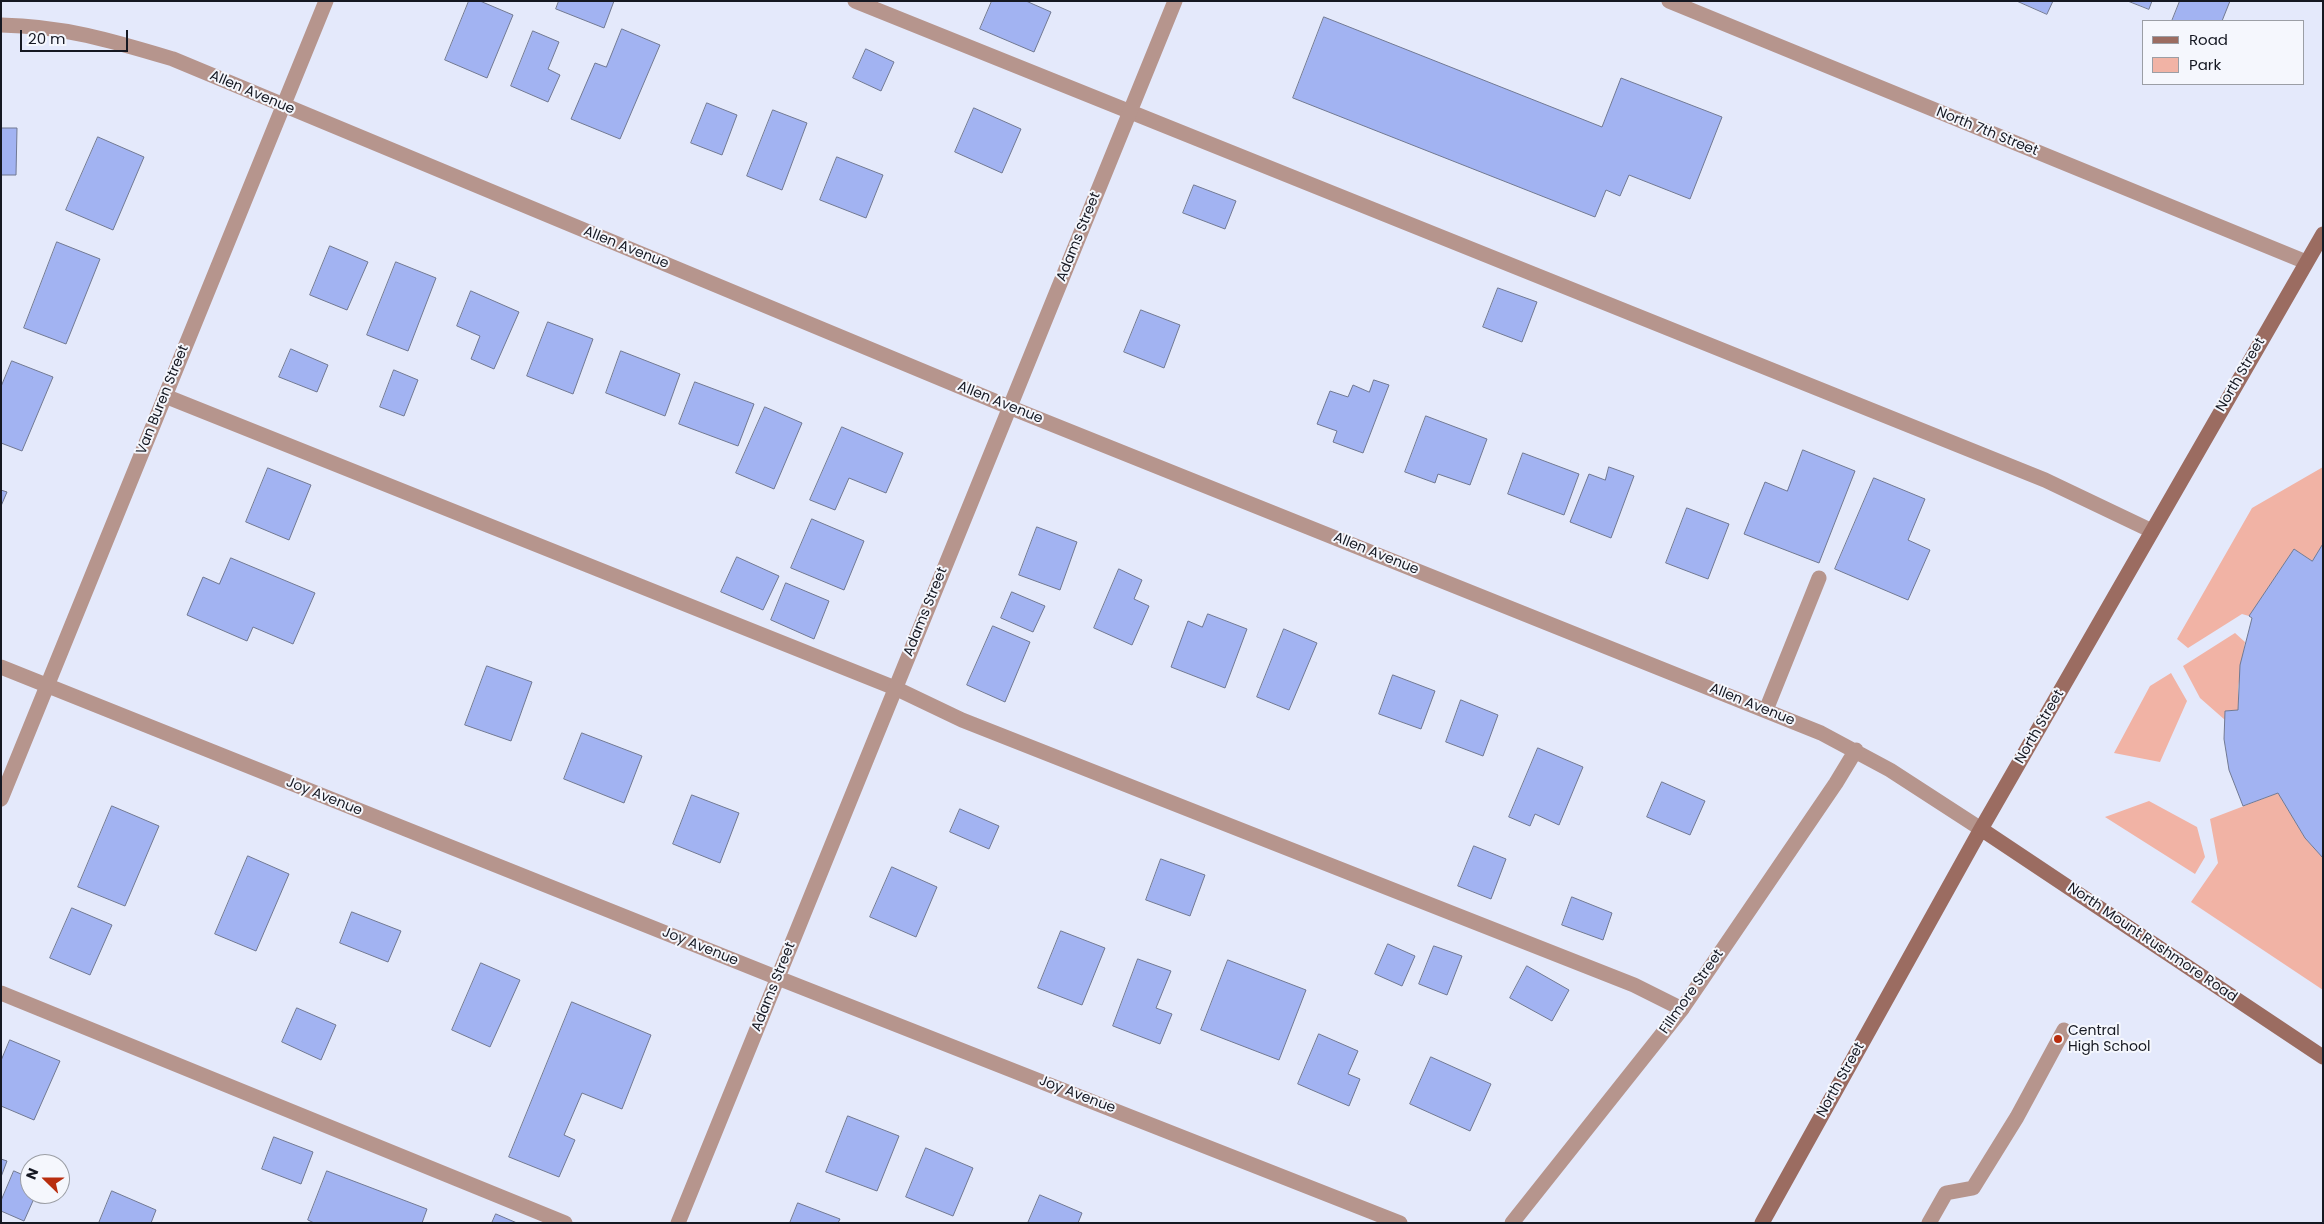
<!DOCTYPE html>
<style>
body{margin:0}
#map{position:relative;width:2324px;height:1224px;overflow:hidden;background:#e4e9fb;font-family:Poppins,sans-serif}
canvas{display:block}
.frame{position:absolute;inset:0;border:2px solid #151822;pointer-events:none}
.legend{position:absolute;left:2142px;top:20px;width:162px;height:65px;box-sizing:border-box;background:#f5f7fd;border:1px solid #9b9ea5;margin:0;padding:6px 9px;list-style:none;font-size:15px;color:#151822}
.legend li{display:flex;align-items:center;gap:10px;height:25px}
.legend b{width:25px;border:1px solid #9b9ea5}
.north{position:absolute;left:20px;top:1154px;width:50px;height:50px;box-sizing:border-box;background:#f5f7fd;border:1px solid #9b9ea5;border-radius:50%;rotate:292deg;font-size:14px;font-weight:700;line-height:20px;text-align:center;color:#151822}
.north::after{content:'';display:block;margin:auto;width:18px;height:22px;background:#b82d0e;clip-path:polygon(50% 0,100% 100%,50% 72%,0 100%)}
.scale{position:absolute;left:20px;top:30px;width:108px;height:22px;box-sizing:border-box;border:2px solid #151822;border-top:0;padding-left:6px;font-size:15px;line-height:18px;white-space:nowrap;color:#151822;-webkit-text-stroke:4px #f5f7fd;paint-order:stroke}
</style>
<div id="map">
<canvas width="2324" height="1224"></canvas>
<div class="frame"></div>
<ul class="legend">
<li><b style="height:6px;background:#9b6c61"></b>Road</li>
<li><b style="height:14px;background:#f1b3a5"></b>Park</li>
</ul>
<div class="north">N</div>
<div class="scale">20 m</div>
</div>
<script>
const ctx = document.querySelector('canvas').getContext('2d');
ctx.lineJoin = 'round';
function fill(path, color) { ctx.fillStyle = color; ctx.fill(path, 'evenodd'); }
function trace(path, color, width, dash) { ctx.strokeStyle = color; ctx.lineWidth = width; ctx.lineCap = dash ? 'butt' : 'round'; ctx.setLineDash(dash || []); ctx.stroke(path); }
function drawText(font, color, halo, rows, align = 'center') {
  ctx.font = font + ' Poppins,sans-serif'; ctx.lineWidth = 4; ctx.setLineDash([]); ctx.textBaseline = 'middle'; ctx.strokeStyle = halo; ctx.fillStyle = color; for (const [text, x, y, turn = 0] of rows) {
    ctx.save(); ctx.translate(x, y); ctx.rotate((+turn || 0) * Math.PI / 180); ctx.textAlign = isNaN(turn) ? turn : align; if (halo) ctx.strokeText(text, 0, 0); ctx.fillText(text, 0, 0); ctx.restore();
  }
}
const green = new Path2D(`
 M2323,467v77l-11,17 -18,-12 -45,67 -7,-2 -54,34 -11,-9 75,-131z
 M2235,633l10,9 -7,46v22l-13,1v9l-25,-22 -17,-32z
 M2171,673l16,28 -27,61 -46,-9 36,-67z
 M2278,793l27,45 18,20v132l-132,-88 27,-39 -8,-44z
 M2149,801l48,26 8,30 -10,17 -90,-57z`);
const building = new Path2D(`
 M469,1h11l33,14 -26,63 -42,-18z
 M559,1h55l-10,27 -48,-19z
 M992,1h34l25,11 -17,40 -54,-23z
 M2017,1h36l-6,13z
 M2128,1h24l-3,8z
 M2180,1h50l-8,20h-50z
 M1324,17l278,110 19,-49 101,39 -32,82 -61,-24 -9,21 -14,-6 -11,27 -302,-119z
 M622,29l38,16 -40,94 -49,-20 24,-56 11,4z
 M533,31l26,11 -11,27 12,6 -12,27 -37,-16z
 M866,49l28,13 -13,29 -28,-13z
 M707,103l30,12 -15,40 -31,-12z
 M974,108l47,21 -19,44 -47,-21z
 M773,110l34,13 -25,67 -35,-14z
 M1,128h16l-1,47h-15z
 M98,137l46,20 -31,73 -47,-20z
 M837,157l46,18 -17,43 -46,-18z
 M1194,185l42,16 -11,28 -42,-16z
 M57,242l43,17 -34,85 -42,-16z
 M330,246l38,16 -21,48 -37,-15z
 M396,262l40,16 -28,73 -41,-16z
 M1498,288l39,14 -15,40 -39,-15z
 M471,291l48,21 -25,57 -23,-10 9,-23 -23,-10z
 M1141,310l39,15 -16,43 -40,-16z
 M548,322l45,17 -20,55 -46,-18z
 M291,349l37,16 -11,27 -38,-15z
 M621,351l59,23 -15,42 -59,-23z
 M12,361l41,16 -31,74 -21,-8v-56z
 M394,370l24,10 -14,36 -24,-9z
 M1374,380l15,5 -26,68 -30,-11 4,-11 -20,-7 13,-33 18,6 5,-12 16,7z
 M695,382l59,22 -16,42 -59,-22z
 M765,407l37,16 -28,66 -38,-16z
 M1426,416l61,23 -17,46 -32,-11 -3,9 -30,-11z
 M842,427l61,26 -17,40 -37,-15 -14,32 -25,-10z
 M1803,450l52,21 -36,92 -75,-29 21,-52 22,9z
 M1523,453l56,21 -15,41 -56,-21z
 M1609,467l25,9 -23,62 -41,-16 19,-48 16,6z
 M268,468l43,17 -22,55 -43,-18z
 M1874,478l51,21 -17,41 22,10 -22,50 -73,-31z
 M1,490l6,2 -6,14z
 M1687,508l42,16 -21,55 -42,-16z
 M812,519l52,22 -20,49 -53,-22z
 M1037,527l40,15 -17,48 -41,-15z
 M2323,544v314l-18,-20 -27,-45 -35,13 -14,-36 -5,-31 1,-28 13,-1 2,-45 12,-47 -3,-2 45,-67 18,12z
 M737,557l42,19 -16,34 -42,-18z
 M231,558l84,35 -22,51 -40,-17 -6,14 -60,-26 16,-38 16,7z
 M1119,569l23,11 -8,19 15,7 -17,39 -38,-17z
 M786,583l43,18 -15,38 -43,-19z
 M1012,592l33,14 -12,26 -32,-14z
 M1208,614l39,15 -22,59 -54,-21 17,-46 14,6z
 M993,626l37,16 -25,60 -38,-17z
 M1284,629l33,14 -28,67 -32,-13z
 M487,666l45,16 -21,59 -46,-16z
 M1393,675l42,16 -14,38 -42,-15z
 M1461,700l37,15 -15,41 -37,-14z
 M582,733l60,23 -18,47 -60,-24z
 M1538,748l45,19 -24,58 -24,-11 -5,12 -21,-9z
 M1662,782l43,19 -15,34 -43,-18z
 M692,795l47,18 -19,50 -47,-19z
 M112,806l47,20 -34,80 -47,-19z
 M960,809l39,17 -10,23 -39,-17z
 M1474,846l32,13 -15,40 -33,-13z
 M248,856l41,18 -33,77 -41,-17z
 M1161,859l44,16 -15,41 -44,-16z
 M892,867l45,20 -21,50 -46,-20z
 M1572,897l40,16 -9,27 -41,-15z
 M72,908l40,17 -22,50 -40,-17z
 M352,912l49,19 -13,31 -48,-19z
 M1061,931l44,17 -23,57 -44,-17z
 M1388,944l27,12 -13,30 -27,-12z
 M1434,946l28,10 -15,39 -28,-11z
 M1138,959l33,12 -15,37 16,6 -12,30 -47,-18z
 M1228,960l78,30 -27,70 -78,-30z
 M481,963l39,17 -30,67 -38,-17z
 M1527,966l42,24 -17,31 -42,-23z
 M572,1002l79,33 -29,74 -40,-16 -18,42 11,5 -16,37 -50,-20z
 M297,1008l39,17 -15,35 -39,-18z
 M1319,1034l39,17 -10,23 12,5 -11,27 -51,-22z
 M10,1040l50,21 -26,59 -33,-14v-45z
 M1431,1057l60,27 -21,47 -60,-27z
 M848,1116l51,20 -22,55 -51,-19z
 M274,1137l39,15 -12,32 -39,-15z
 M926,1148l47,20 -20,48 -47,-19z
 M1,1159l6,2 -6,16z
 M14,1171l16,7v16h6l-12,27 -23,-10v-10z
 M327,1171l100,38 -5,14h-108l-6,-3z
 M112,1191l44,19 -5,13h-52z
 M1040,1195l42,18 -4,10h-50z
 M798,1203l42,16 -2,4h-48z
 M496,1214l21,9h-25z`);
const lane = new Path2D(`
 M855,1l1190,479 107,51
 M165,396l730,292 67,32 672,265 48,24
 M1766,710l53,-132
 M1,993l564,230
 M1929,1223l17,-30 27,-5 44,-71 47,-87`);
const street = new Path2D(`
 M1669,1l637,261
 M1,25c63,1 112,16 172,34l836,348 812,326 69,37 91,59
 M1,667l777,311 622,245
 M1,799l325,-798
 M678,1223l497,-1222
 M1512,1223l170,-214 154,-226 20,-33`);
const secondary = new Path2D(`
 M1981,829l342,228
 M1762,1223l219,-394 342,-595`);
const markers = [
 [2058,1039,5,"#b82d0e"]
];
const streetNames = [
 ["Allen Avenue",252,93,23],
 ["North 7th Street",1987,132,22],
 ["Adams Street",1079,237,-68],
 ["Allen Avenue",626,248,22],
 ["North Street",2241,375,-60],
 ["Van Buren Street",163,400,-68],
 ["Allen Avenue",1000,403,22],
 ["Allen Avenue",1376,554,22],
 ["Adams Street",926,612,-68],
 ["Allen Avenue",1752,705,22],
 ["North Street",2040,727,-60],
 ["Joy Avenue",324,797,22],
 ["North Mount Rushmore Road",2152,943,34],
 ["Joy Avenue",700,947,22],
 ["Adams Street",774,987,-68],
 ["Fillmore Street",1692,992,-55],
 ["North Street",1841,1080,-61],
 ["Joy Avenue",1077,1095,21]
];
const poiNames = [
 ["Central",2068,1031],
 ["High School",2068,1047]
];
fill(green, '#f1b3a5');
fill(building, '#a2b3f2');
trace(building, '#717992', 1);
trace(lane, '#b6958d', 15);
trace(street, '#b6958d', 15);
trace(secondary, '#9b6c61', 15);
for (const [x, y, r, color] of markers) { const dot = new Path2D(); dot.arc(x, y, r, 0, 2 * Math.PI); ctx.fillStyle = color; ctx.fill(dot); trace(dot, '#f5f7fd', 2); }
drawText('14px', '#151822', '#f5f7fd', streetNames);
drawText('14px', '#151822', '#f5f7fd', poiNames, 'left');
</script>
